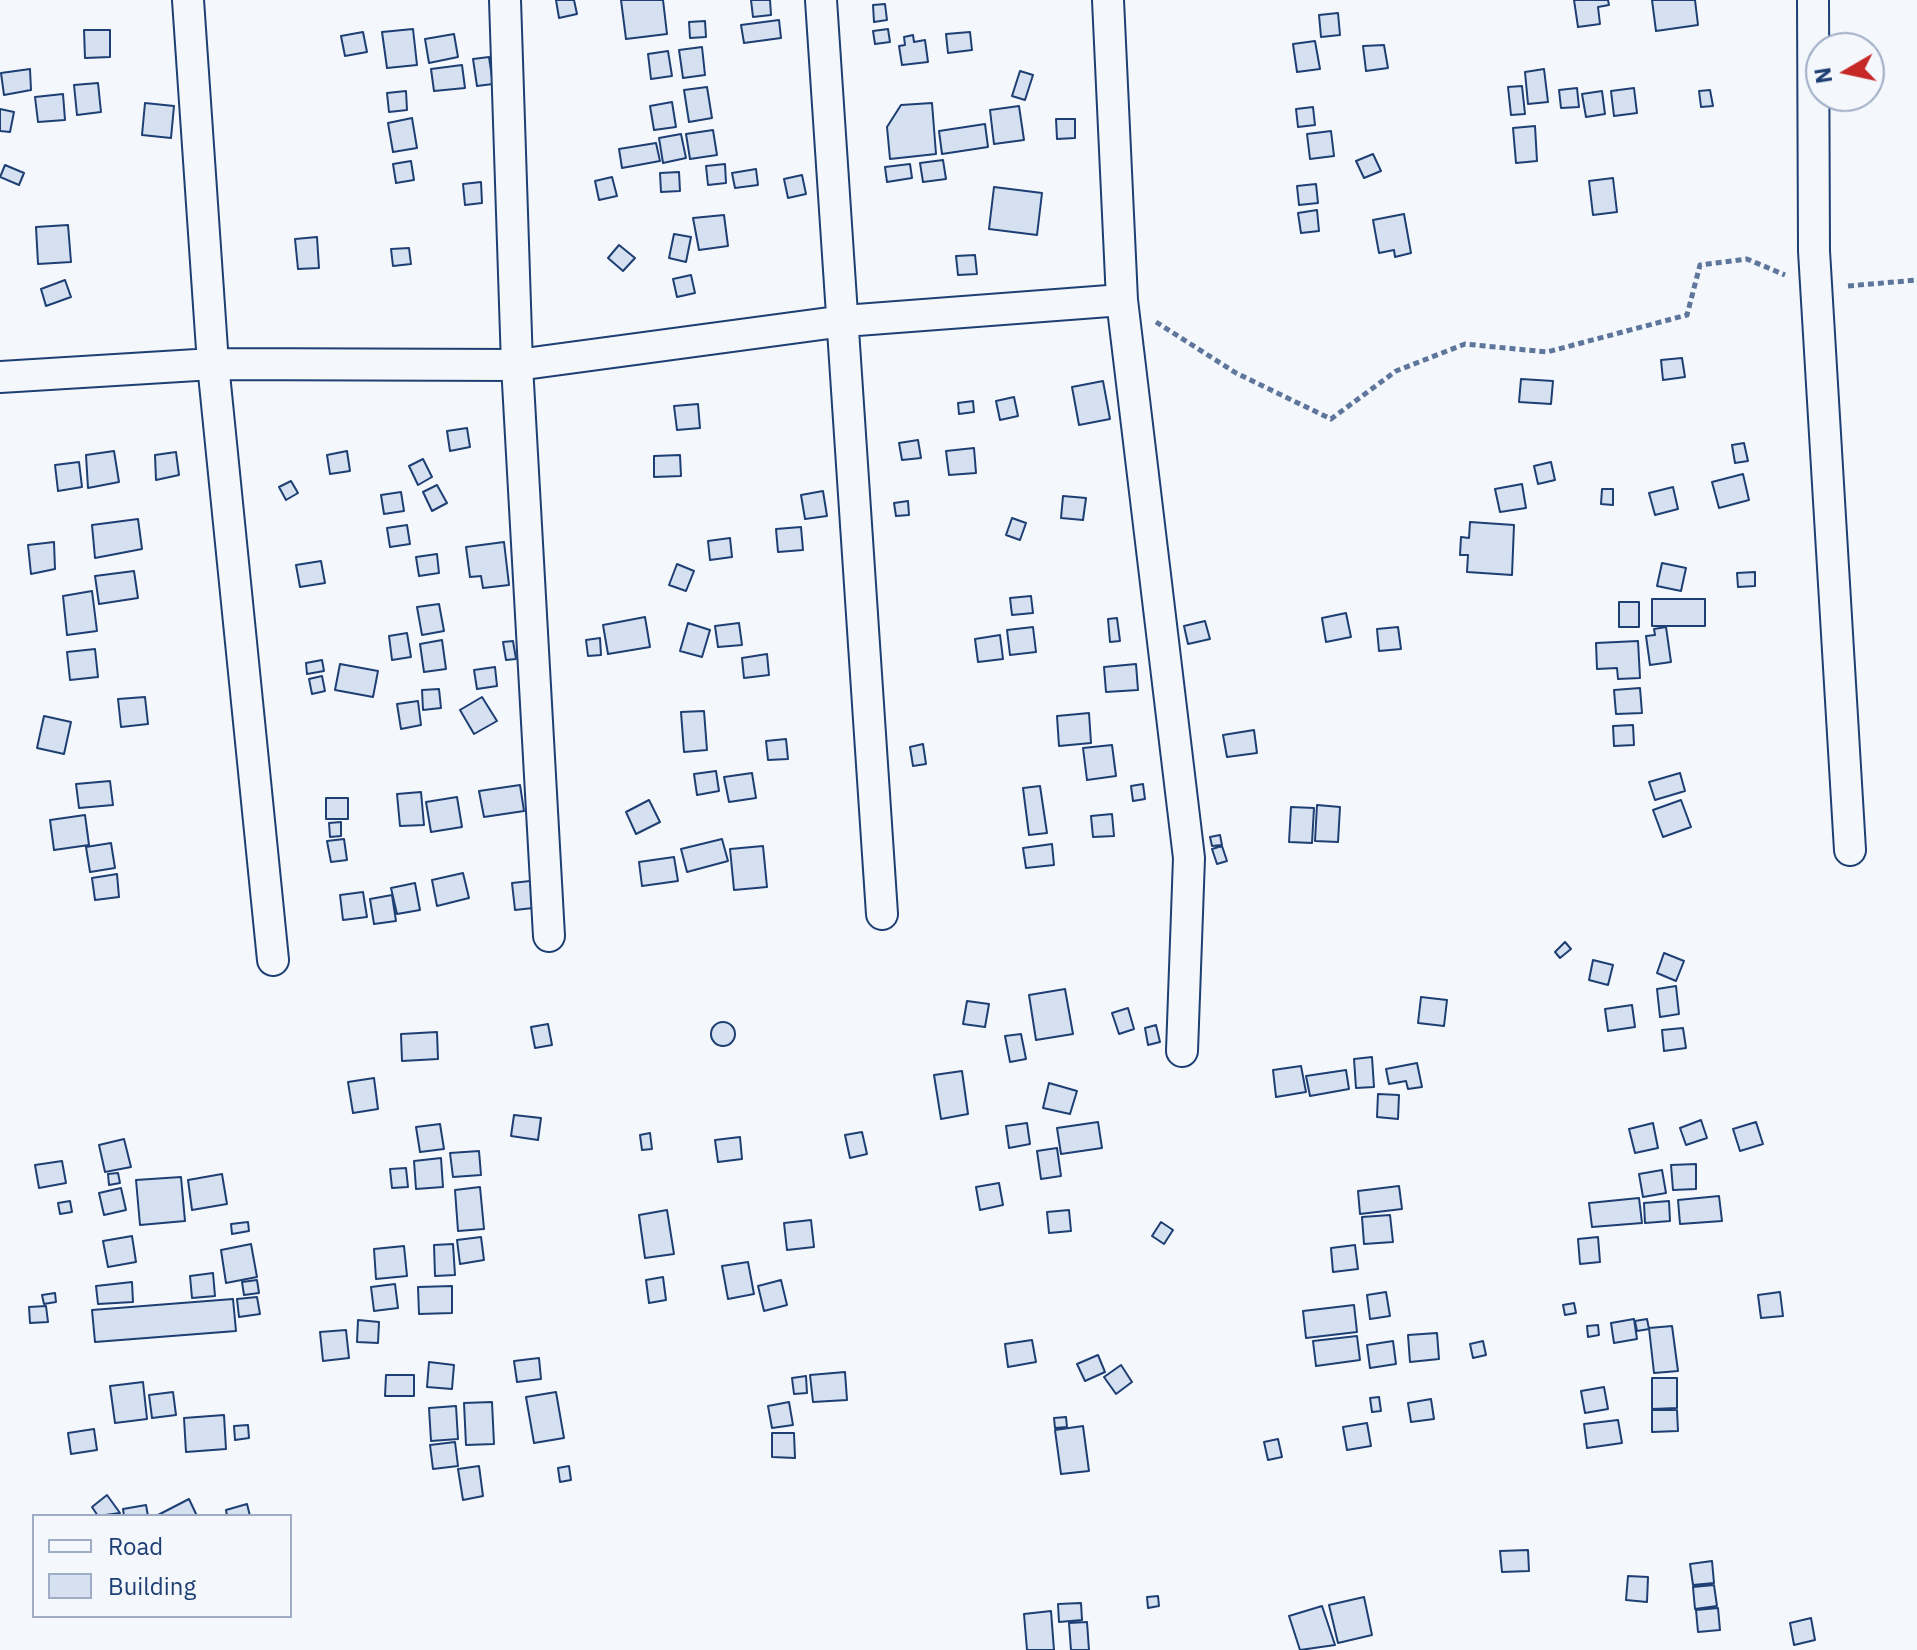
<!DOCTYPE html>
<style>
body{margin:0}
#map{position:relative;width:1917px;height:1650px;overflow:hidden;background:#f4f7fb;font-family:"IBM Plex Sans",sans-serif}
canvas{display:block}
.legend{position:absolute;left:32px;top:1514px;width:260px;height:104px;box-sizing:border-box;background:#f4f7fb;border:2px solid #9eadc5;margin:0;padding:10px 14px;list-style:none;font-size:24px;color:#1d3f73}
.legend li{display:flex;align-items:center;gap:16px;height:40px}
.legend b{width:40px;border:2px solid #9eadc5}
.north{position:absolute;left:1805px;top:32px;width:80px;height:80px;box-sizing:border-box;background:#f4f7fb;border:2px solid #9eadc5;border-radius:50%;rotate:261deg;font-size:22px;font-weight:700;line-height:32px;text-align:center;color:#1d3f73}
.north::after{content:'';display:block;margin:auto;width:28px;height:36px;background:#c62828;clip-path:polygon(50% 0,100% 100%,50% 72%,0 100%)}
</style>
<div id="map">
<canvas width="1917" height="1650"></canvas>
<ul class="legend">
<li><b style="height:10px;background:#f4f7fb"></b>Road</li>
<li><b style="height:22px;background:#d5e0f0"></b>Building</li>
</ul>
<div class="north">N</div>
</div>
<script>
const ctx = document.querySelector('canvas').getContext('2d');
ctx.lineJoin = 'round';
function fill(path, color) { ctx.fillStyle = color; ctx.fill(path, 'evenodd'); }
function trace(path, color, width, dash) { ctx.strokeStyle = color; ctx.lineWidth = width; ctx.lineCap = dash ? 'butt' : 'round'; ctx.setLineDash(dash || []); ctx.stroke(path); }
const building = new Path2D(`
 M556,0h18l3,14 -18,4z
 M621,0h42l4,34 -41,5z
 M751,0h19l1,15 -18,2z
 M1574,0h34l1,5 -11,2 2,17 -22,3z
 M1652,0h43l3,25 -42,6z
 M885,4l2,16 -13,2 -1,-17z
 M1338,13l2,22 -19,2 -2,-22z
 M779,20l2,18 -37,5 -3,-18z
 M705,21l1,16 -16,1 -1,-16z
 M413,29l4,36 -30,3 -5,-36z
 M888,29l2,13 -15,2 -2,-13z
 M84,30h26v27l-25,1z
 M363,32l4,20 -22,4 -4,-20z
 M970,32l2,18 -24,3 -2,-19z
 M454,34l4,23 -29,6 -4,-24z
 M913,35l1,7 11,-2 3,22 -26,3 -3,-19 6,-1 -1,-8z
 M1315,41l5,28 -23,3 -4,-28z
 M1384,45l4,23 -22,3 -3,-25z
 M702,47l3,28 -22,3 -4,-28z
 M668,51l4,25 -21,3 -3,-25z
 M489,57l4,27 -16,2 -4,-27z
 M462,65l3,23 -31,3 -3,-22z
 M30,69l1,21 -27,5 -3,-22z
 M1544,69l4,33 -20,2 -3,-32z
 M1020,71l13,4 -8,25 -13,-4z
 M98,83l3,29 -24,3 -3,-30z
 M1522,86l3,28 -14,1 -3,-28z
 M707,87l5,31 -23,4 -5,-32z
 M1577,88l2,19 -18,1 -2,-18z
 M1634,88l3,25 -23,3 -3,-25z
 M1710,90l3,16 -12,1 -2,-16z
 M406,91l1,19 -18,2 -2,-19z
 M1602,91l3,23 -19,3 -4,-23z
 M63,94l2,26 -27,2 -3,-25z
 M672,102l4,25 -22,3 -4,-24z
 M145,103l29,3 -3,32 -29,-3z
 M932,103l4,51 -46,5 -3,-32 14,-22z
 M1019,106l5,34 -30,4 -4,-34z
 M1313,107l2,18 -17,2 -2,-18z
 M0,109l14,3 -4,20 -10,-1z
 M412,118l5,30 -24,4 -5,-29z
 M1056,119h19v19l-18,1z
 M985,124l3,23 -46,7 -3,-23z
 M1535,126l2,35 -21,2 -3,-35z
 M713,130l4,25 -27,4 -4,-25z
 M1331,131l3,25 -24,3 -3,-25z
 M681,134l5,24 -23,5 -4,-25z
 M656,143l4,18 -38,7 -3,-19z
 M1373,154l8,17 -17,7 -8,-17z
 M943,160l3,19 -23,3 -3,-19z
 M411,161l3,19 -18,3 -3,-19z
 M725,164l1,19 -18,2 -2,-19z
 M910,164l2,14 -25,4 -2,-15z
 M5,165l19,8 -5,12 -19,-8z
 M756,169l2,16 -23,3 -3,-15z
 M679,172l1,19 -19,1 -1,-19z
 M802,175l4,19 -18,4 -4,-19z
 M612,177l5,19 -18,4 -4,-19z
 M1613,178l4,34 -24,3 -4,-34z
 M481,182l1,21 -17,2 -2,-21z
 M1316,184l2,19 -19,2 -2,-19z
 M994,187l48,6 -5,42 -48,-6z
 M1317,210l2,21 -18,2 -3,-20z
 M1404,214l7,39 -16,4 -1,-7 -15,3 -6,-33z
 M724,215l4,31 -29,4 -6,-32z
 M68,225l3,37 -33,2 -2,-37z
 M674,234l17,3 -5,25 -17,-4z
 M317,237l2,31 -21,1 -3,-30z
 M619,245l16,13 -12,13 -15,-13z
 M409,248l2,16 -18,2 -2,-17z
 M975,255l2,19 -19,1 -2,-19z
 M691,275l4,18 -18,4 -4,-18z
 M65,280l6,17 -25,9 -5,-17z
 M1682,358l3,19 -22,3 -2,-20z
 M1521,379l32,2 -2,23 -32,-2z
 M1103,381l7,38 -31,6 -7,-38z
 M1014,397l4,19 -18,4 -4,-19z
 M973,401l1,11 -15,2 -1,-11z
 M698,404l2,24 -23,2 -3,-24z
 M467,428l3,19 -20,4 -3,-20z
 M918,440l3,18 -19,2 -3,-17z
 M1744,443l4,18 -13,2 -3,-18z
 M974,448l2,25 -27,2 -3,-24z
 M114,451l5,31 -31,6 -2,-33z
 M347,451l3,20 -20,3 -3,-19z
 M176,452l3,23 -23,5 -1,-25z
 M680,455l1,21 -27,1v-21z
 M423,459l9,18 -14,8 -9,-19z
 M79,462l3,25 -24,4 -3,-26z
 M1551,462l4,18 -17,4 -4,-18z
 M1743,474l6,26 -30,8 -7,-26z
 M291,481l7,12 -12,7 -7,-13z
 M1522,484l4,24 -26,4 -5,-23z
 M437,485l10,18 -15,8 -9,-19z
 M1673,487l5,22 -23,6 -6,-22z
 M1602,489h11v16l-12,-1z
 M823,491l4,25 -22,3 -4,-24z
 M401,492l3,19 -20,3 -3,-19z
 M1063,496l23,2 -3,22 -22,-2z
 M908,501l1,14 -13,1 -2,-13z
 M1012,518l14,5 -6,17 -14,-5z
 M138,519l4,30 -47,9 -3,-33z
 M1470,522l44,3 -2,50 -45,-3 1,-17h-8l1,-18 8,1z
 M407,525l3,19 -20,3 -3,-19z
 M801,527l2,23 -25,2 -2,-23z
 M730,538l2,19 -22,3 -2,-19z
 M54,542l1,27 -24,5 -3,-29z
 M504,542l5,43 -26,3 -2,-12 -11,1 -4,-30z
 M437,554l2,19 -20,3 -3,-19z
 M321,561l4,22 -25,4 -4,-22z
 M1662,563l24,5 -5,23 -24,-5z
 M677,564l17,7 -8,20 -17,-6z
 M134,571l4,27 -39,6 -4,-28z
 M1755,572v14l-17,1 -1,-14z
 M92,591l5,40 -30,4 -4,-39z
 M1031,596l2,17 -21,2 -2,-17z
 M1652,599h53v27h-53z
 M1619,602h20v25h-20z
 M439,604l5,27 -22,4 -5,-28z
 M1346,613l5,24 -25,5 -4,-24z
 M645,617l5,30 -42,7 -5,-29z
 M1117,618l3,23 -10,1 -2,-23z
 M1205,621l5,18 -22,5 -4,-18z
 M688,623l22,7 -8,27 -22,-6z
 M739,623l3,22 -24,2 -3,-21z
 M1033,627l3,25 -26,3 -3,-25z
 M1398,627l3,22 -22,2 -2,-22z
 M1666,627l5,35 -21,3 -4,-29 9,-1 -1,-6z
 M407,633l4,24 -19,3 -3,-24z
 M1000,635l3,24 -25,3 -3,-23z
 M600,638l1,17 -13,1 -2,-16z
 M442,640l4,29 -22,3 -4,-28z
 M513,641l3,18 -10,1 -3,-18z
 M1638,641l2,37 -22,1 -1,-11 -20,1 -1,-26z
 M95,649l3,28 -28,3 -3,-28z
 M767,654l2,21 -25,3 -2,-20z
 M322,660l2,11 -17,3 -1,-11z
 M340,664l38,7 -5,26 -38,-7z
 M1136,664l2,26 -32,2 -2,-25z
 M495,667l2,19 -20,3 -3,-19z
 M322,676l3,15 -13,3 -3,-15z
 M1640,688l2,25 -26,1 -2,-24z
 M439,689l2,19 -18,2 -1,-20z
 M145,697l3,27 -27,3 -3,-28z
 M482,697l15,24 -23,13 -14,-24z
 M418,701l3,24 -20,4 -4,-25z
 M704,711l3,39 -23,2 -3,-40z
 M1089,713l2,30 -32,3 -2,-30z
 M44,716l27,6 -7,32 -27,-6z
 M1633,725l1,20 -20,1 -1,-20z
 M1254,730l3,23 -30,4 -4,-22z
 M786,739l2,20 -20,1 -2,-19z
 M923,744l3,20 -13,2 -3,-19z
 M1112,745l4,31 -29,4 -4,-32z
 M716,771l3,20 -22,4 -3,-21z
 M752,773l4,25 -27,4 -5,-25z
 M1680,773l5,18 -30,9 -6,-18z
 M110,781l3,24 -34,3 -3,-24z
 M1143,784l2,15 -12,2 -2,-15z
 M520,785l4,26 -40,6 -5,-26z
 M1040,786l7,47 -18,2 -6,-47z
 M421,792l3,33 -24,1 -3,-32z
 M457,797l5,30 -31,5 -5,-30z
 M326,798h22v21h-22z
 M649,800l11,22 -24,12 -10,-22z
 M1681,800l10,27 -28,10 -10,-27z
 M1317,805l23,2 -2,35 -23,-1z
 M1291,807l23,1 -2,35 -23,-1z
 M1112,814l2,22 -21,1 -2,-21z
 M85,815l4,30 -35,5 -4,-30z
 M341,822v14l-11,1 -1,-14z
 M1220,835l2,10 -10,1 -2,-9z
 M344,839l3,21 -16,2 -4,-21z
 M722,839l6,22 -41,11 -6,-23z
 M111,843l4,25 -25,4 -4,-25z
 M1052,844l2,21 -28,3 -3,-20z
 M763,846l4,41 -33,3 -4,-41z
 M1222,846l5,15 -10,3 -5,-15z
 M674,857l4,24 -36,5 -3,-24z
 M463,873l6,25 -32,8 -5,-26z
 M117,874l2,23 -24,3 -3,-22z
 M530,881l3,27 -18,2 -3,-27z
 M415,883l5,27 -23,4 -6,-26z
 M363,892l4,25 -24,3 -3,-25z
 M392,895l4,26 -22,3 -4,-25z
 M1565,942l6,7 -11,9 -5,-6z
 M1664,953l20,8 -8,20 -19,-8z
 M1593,960l20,5 -5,20 -19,-5z
 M1676,986l3,28 -19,3 -3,-28z
 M1065,989l8,45 -37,6 -7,-45z
 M1421,997l26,3 -3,26 -26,-3z
 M967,1001l22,3 -4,23 -22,-3z
 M1632,1005l3,22 -27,4 -3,-22z
 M1128,1008l6,21 -15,5 -7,-21z
 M711 1034a12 12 0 1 1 24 0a12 12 0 1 1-24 0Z
 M548,1024l4,21 -17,3 -4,-21z
 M1156,1025l4,17 -12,3 -3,-17z
 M1683,1028l3,20 -22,3 -2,-21z
 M437,1032l1,27 -36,2 -1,-27z
 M1021,1034l5,25 -16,3 -5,-26z
 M1372,1057l2,30 -18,1 -2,-29z
 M1417,1063l5,24 -14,2 -2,-8 -17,3 -3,-15z
 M1301,1066l5,26 -30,5 -3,-27z
 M1346,1070l3,19 -39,7 -4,-20z
 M962,1071l6,43 -27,5 -7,-44z
 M374,1078l4,31 -25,4 -5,-31z
 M1049,1083l28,8 -7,23 -27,-6z
 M1378,1094l21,1 -1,24 -21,-2z
 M514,1115l27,3 -3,22 -27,-4z
 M1701,1120l6,18 -21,7 -6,-17z
 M1098,1122l4,26 -41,6 -4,-26z
 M1756,1122l7,22 -23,7 -7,-22z
 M1027,1123l3,21 -21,4 -3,-22z
 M1653,1123l5,25 -23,5 -6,-24z
 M440,1124l4,25 -24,3 -4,-25z
 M862,1132l5,22 -17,4 -5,-23z
 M650,1133l2,16 -10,1 -2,-15z
 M740,1137l2,22 -24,3 -3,-22z
 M124,1139l7,28 -26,5 -6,-27z
 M1057,1148l4,28 -20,3 -4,-28z
 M479,1151l2,24 -28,2 -3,-24z
 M441,1158l2,29 -27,2 -2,-28z
 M62,1161l4,22 -27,5 -4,-23z
 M1696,1164v25l-23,1 -2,-25z
 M406,1168l2,19 -16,1 -2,-19z
 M1662,1170l4,23 -23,4 -4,-23z
 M118,1173l2,10 -11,2 -1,-11z
 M222,1174l5,30 -35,6 -4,-30z
 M181,1177l4,44 -45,4 -4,-45z
 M999,1183l4,22 -23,5 -4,-23z
 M1399,1186l3,23 -42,5 -2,-23z
 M480,1187l4,42 -26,2 -3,-41z
 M121,1188l5,22 -22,5 -5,-22z
 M1719,1196l3,25 -42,3 -2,-24z
 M1639,1198l3,25 -50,4 -3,-24z
 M70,1201l2,11 -12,2 -2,-11z
 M1669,1201l1,20 -25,2 -1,-20z
 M667,1210l7,44 -29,4 -6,-43z
 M1069,1210l2,21 -22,2 -2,-21z
 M1390,1215l3,27 -29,2 -2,-27z
 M811,1220l3,27 -27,3 -3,-27z
 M248,1222l1,9 -17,3 -1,-10z
 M1161,1222l12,8 -9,14 -12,-8z
 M132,1236l4,26 -28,5 -5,-26z
 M481,1237l3,23 -24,4 -3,-24z
 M1598,1237l2,25 -20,2 -2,-25z
 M251,1244l6,33 -31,6 -5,-33z
 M453,1244l2,31 -20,1 -1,-31z
 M1355,1245l3,24 -25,3 -2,-24z
 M404,1246l3,30 -31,3 -2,-30z
 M748,1262l6,32 -26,5 -6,-33z
 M213,1273l2,23 -23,2 -2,-22z
 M663,1277l3,23 -17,3 -3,-23z
 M257,1280l2,13 -15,2 -2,-13z
 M781,1280l6,25 -23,6 -6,-25z
 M132,1282l1,20 -35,2 -2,-18z
 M395,1284l3,24 -24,3 -3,-24z
 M452,1286v27l-33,1 -1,-27z
 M1386,1292l4,24 -20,3 -3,-24z
 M1780,1292l3,24 -22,2 -3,-23z
 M55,1293l1,9 -12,2 -2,-9z
 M257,1297l3,17 -21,3 -2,-18z
 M233,1299l3,32 -141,11 -3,-32z
 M1574,1303l2,10 -11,2 -2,-10z
 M1354,1305l3,27 -51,6 -3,-27z
 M46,1306l2,16 -18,1 -1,-16z
 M1634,1319l3,20 -23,4 -3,-20z
 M1647,1319l2,10 -12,2 -2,-10z
 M358,1320l21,2 -1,21 -21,-1z
 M1598,1325l1,10 -11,2 -1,-11z
 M1672,1326l6,45 -24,2 -5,-45z
 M346,1330l3,28 -26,3 -3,-29z
 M1437,1333l2,26 -29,3 -2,-27z
 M1357,1336l3,24 -44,6 -3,-25z
 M1032,1340l4,22 -28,5 -3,-23z
 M1393,1341l3,23 -26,4 -3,-23z
 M1483,1341l3,14 -13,3 -3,-14z
 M1098,1355l7,17 -20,9 -8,-17z
 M539,1358l2,21 -24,3 -3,-21z
 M429,1362l25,3 -2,24 -25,-2z
 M1121,1365l11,17 -16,12 -12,-17z
 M845,1372l2,28 -34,2 -3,-27z
 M386,1375h28v21h-29z
 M806,1376l1,17 -13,1 -2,-16z
 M1652,1378h25v30l-25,1z
 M143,1382l4,37 -32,4 -5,-37z
 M1604,1387l4,22 -23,4 -4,-22z
 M173,1392l3,23 -24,3 -3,-23z
 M556,1392l8,46 -30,5 -8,-46z
 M1379,1397l2,14 -9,1 -2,-14z
 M1431,1399l3,20 -23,3 -3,-19z
 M492,1402l2,42 -28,1 -2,-42z
 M789,1402l4,23 -21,3 -4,-22z
 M456,1406l2,33 -27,2 -2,-33z
 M1652,1410h25l1,21 -26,1z
 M224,1415l2,34 -40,3 -2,-34z
 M1066,1417l1,10 -12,1 -1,-10z
 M1618,1420l4,23 -35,5 -3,-24z
 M1367,1423l4,23 -24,4 -4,-23z
 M248,1425l1,13 -14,2 -1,-14z
 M1083,1426l6,45 -28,3 -6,-44z
 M94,1429l3,21 -26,4 -3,-21z
 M772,1433h22l1,25 -23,-1z
 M1278,1439l4,18 -14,3 -4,-18z
 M455,1442l3,24 -25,3 -3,-24z
 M479,1466l4,30 -20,4 -5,-31z
 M569,1466l2,14 -11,2 -2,-14z
 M107,1495l13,18 -22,3 -6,-9z
 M189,1499l8,17h-39v-1z
 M247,1504l3,12h-23l-1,-6z
 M146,1505l2,11h-24l-1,-7z
 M1528,1550l1,21 -27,1 -2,-21z
 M1712,1561l2,22 -21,2 -3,-21z
 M1628,1576l20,1 -1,25 -21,-2z
 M1714,1585l3,21 -22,3 -2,-22z
 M1158,1596l1,10 -11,2 -1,-11z
 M1364,1597l8,38 -34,8 -9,-38z
 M1081,1603l1,17 -23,2 -1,-18z
 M1322,1606l13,39 -35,5 -11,-34z
 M1718,1608l2,22 -22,2 -2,-22z
 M1051,1611l3,39h-27l-3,-36z
 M1811,1618l4,22 -21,5 -4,-22z
 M1087,1622l2,28h-18l-2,-27z`);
const path = new Path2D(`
 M1848,286l69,-6
 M1156,322l80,51 95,46 65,-48 69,-27 82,8 140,-37 13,-50 47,-6 38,16`);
const street = new Path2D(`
 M188,0l25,364 60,596
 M505,0l12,365 32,571
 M821,0l61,914
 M1108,0l14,300 67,558 -7,193
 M1813,0l1,251 36,599
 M0,377l213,-13 304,1 327,-44 278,-21`);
fill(building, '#d5e0f0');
trace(building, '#1d3f73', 2);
trace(street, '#1d3f73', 34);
trace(path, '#5e769c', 5, [6, 4]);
trace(street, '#f4f7fb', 30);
</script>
